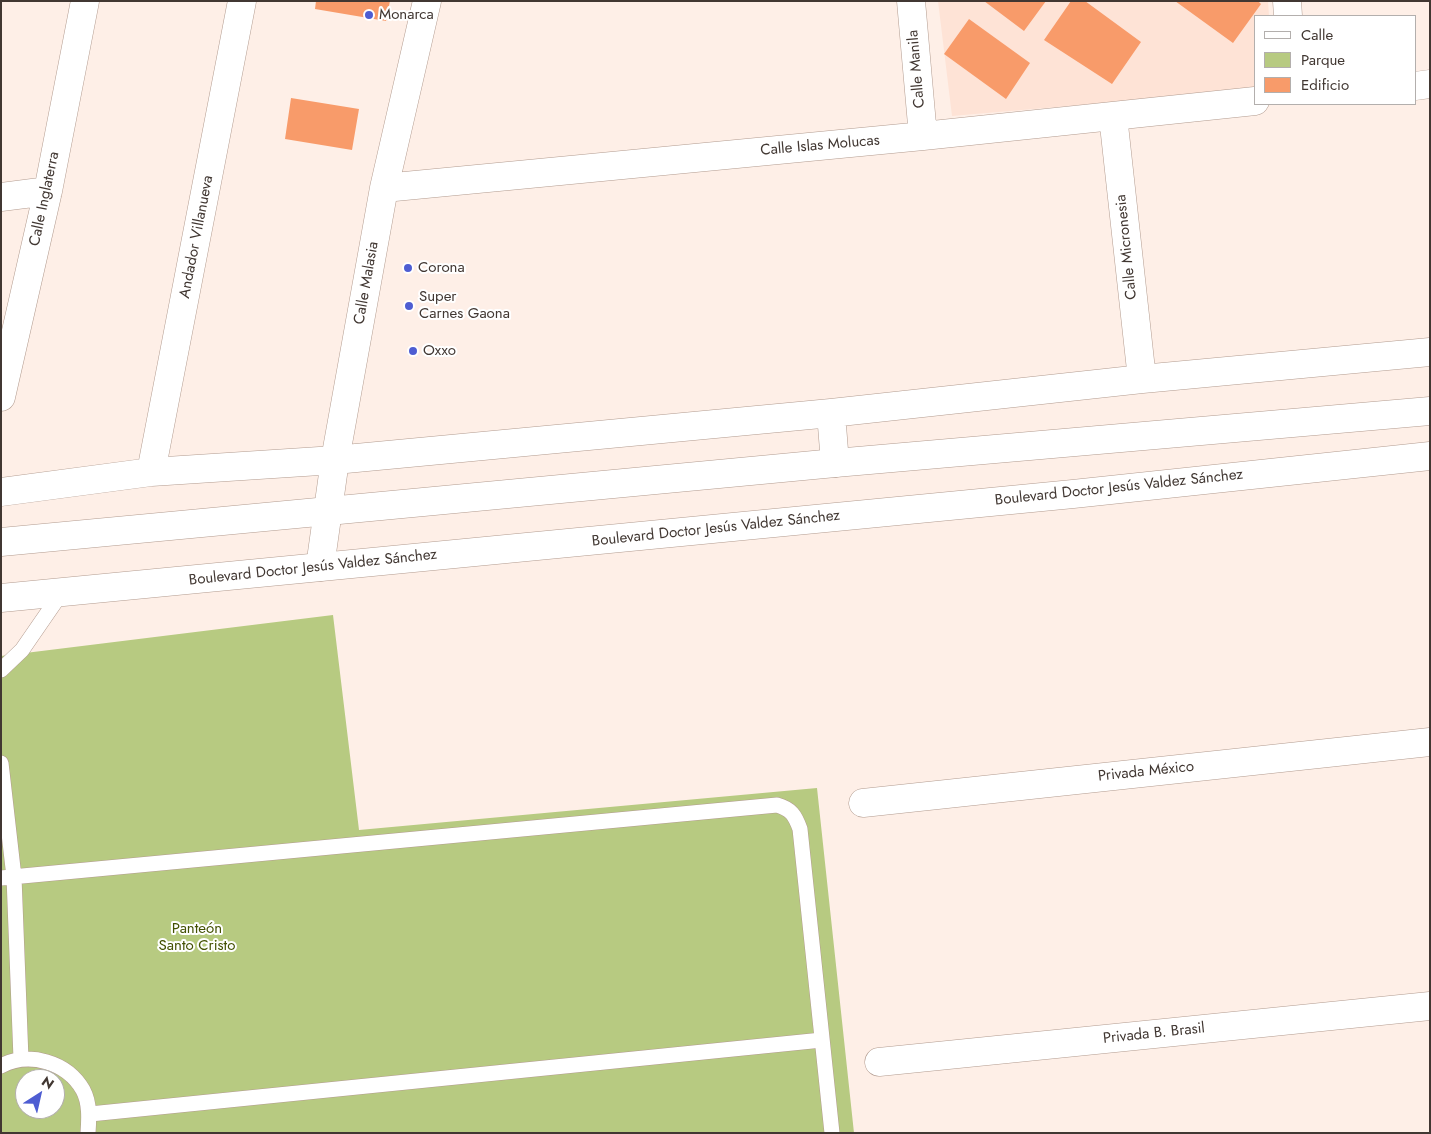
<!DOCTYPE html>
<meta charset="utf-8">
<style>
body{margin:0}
#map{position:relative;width:1431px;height:1134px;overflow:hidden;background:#feefe7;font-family:Jost,sans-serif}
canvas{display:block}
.frame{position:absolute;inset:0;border:2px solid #413732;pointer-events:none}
.legend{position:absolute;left:1254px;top:15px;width:162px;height:90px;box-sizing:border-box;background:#fff;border:1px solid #b3afad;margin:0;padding:6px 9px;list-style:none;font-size:15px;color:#413732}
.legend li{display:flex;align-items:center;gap:10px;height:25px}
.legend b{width:25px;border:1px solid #b3afad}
.north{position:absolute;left:15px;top:1069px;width:50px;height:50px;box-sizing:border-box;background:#fff;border:1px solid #b3afad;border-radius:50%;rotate:35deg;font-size:14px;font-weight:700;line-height:20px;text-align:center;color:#413732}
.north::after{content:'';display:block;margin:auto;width:18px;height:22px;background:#4e5dd2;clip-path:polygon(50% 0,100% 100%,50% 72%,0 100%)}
</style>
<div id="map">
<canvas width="1431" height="1134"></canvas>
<div class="frame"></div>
<ul class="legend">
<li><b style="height:6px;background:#fff"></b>Calle</li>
<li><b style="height:14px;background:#b7ca81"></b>Parque</li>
<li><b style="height:14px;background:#f89b6a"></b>Edificio</li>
</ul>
<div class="north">N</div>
</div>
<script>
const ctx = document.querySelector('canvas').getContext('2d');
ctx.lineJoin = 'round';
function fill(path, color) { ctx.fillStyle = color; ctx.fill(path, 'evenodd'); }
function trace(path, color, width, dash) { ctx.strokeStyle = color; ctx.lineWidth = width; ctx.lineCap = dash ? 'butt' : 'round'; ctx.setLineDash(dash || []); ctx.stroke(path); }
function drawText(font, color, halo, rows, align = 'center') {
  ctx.font = font + ' Jost,sans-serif'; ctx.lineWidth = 4; ctx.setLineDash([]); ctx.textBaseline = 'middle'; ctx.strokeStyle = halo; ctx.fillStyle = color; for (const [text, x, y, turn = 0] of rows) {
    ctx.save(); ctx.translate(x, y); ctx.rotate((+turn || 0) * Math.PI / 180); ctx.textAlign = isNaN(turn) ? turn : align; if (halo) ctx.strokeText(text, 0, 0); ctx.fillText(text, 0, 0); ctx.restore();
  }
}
const built = new Path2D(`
 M938,1h330l1,15h-14v74l-303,26z`);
const green = new Path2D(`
 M333,615l26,215 458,-42 37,345h-853v-477zM25,1079h30v30h-30z`);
const building = new Path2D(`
 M316,1h74l-4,20 -71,-12z
 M984,1h62l-22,30z
 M1071,1h14l56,41 -29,42 -68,-44z
 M1175,1h83l3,3 -28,39z
 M969,19l61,44 -24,36 -62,-45z
 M291,98l68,11 -7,41 -67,-11z`);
const lane = new Path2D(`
 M1,670l21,-20 40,-58
 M1,763l13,114 7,182
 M1,878l776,-73c14,4 18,10 23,24l32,304
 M1,1066c28,-15 66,-4 82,24 7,13 6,29 5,43
 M90,1114l732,-74`);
const street = new Path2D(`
 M911,1l12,135
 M1287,1l1,15
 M1415,86l15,-2
 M1113,116l29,263
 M384,188l539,-52 332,-35
 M1,197l47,-6
 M1,397l47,-206 37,-190
 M831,413l4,50
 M151,472l91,-471
 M1,492l150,-20 184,-12 496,-47 311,-34 288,-27
 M320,567l15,-107 49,-272 43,-187
 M863,803l567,-61
 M879,1062l551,-56`);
const secondary = new Path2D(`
 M1,542l834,-79 595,-52
 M1,598l1072,-104 357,-38`);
const markers = [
 [369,15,5,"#4e5dd2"],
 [408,268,5,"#4e5dd2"],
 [409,306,5,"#4e5dd2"],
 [413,351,5,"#4e5dd2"]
];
const poiNames = [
 ["Monarca",379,15],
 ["Corona",418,268],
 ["Super",419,297],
 ["Carnes Gaona",419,314],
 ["Oxxo",423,351]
];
const streetNames = [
 ["Calle Manila",917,69,-95],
 ["Calle Islas Molucas",820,146,-5],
 ["Calle Inglaterra",45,199,-78],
 ["Andador Villanueva",197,237,-79],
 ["Calle Micronesia",1127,247,-96],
 ["Calle Malasia",367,283,-80],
 ["Boulevard Doctor Jesús Valdez Sánchez",1119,488,-6],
 ["Boulevard Doctor Jesús Valdez Sánchez",716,529,-6],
 ["Boulevard Doctor Jesús Valdez Sánchez",313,568,-6],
 ["Privada México",1146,772,-6],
 ["Privada B. Brasil",1154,1034,-6]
];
const parkNames = [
 ["Panteón",197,929],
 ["Santo Cristo",197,946]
];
fill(built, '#fee3d6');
fill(green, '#b7ca81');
fill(building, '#f89b6a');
trace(lane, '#b29b8f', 16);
trace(street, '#b29b8f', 29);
trace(secondary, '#b29b8f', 29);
trace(lane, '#fff', 15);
trace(street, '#fff', 28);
trace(secondary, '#fff', 28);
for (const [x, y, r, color] of markers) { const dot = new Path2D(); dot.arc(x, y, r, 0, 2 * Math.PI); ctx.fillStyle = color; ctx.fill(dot); trace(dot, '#fff', 2); }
drawText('15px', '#413732', '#fff', poiNames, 'left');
drawText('15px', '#413732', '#fff', streetNames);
drawText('15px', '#435103', '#fff', parkNames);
</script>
